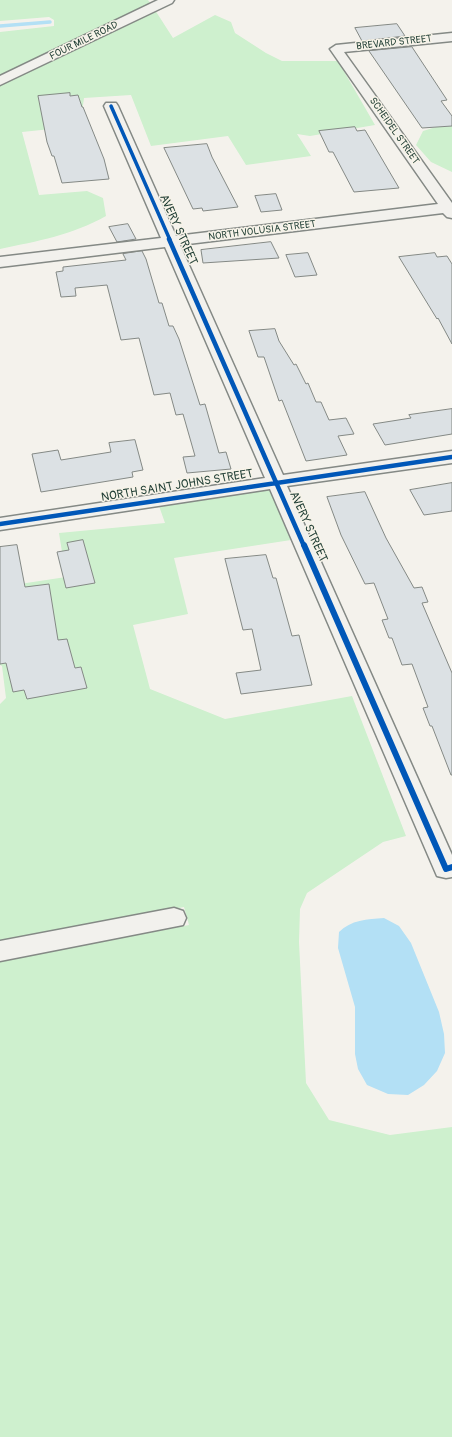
<!DOCTYPE html>
<style>
body{margin:0}
canvas{display:block;background:#f4f2ec}
</style>
<canvas width="452" height="1437"></canvas>
<script>
const ctx = document.querySelector('canvas').getContext('2d');
ctx.lineJoin = 'round';
function fill(path, color) { ctx.fillStyle = color; ctx.fill(path, 'evenodd'); }
function trace(path, color, width, dash) { ctx.strokeStyle = color; ctx.lineWidth = width; ctx.lineCap = dash ? 'butt' : 'round'; ctx.setLineDash(dash || []); ctx.stroke(path); }
function drawText(font, color, halo, rows, align = 'center') {
  ctx.font = font + ' Pangolin,sans-serif'; ctx.lineWidth = 3; ctx.setLineDash([]); ctx.textBaseline = 'middle'; ctx.strokeStyle = halo; ctx.fillStyle = color; for (const [text, x, y, turn = 0] of rows) {
    ctx.save(); ctx.translate(x, y); ctx.rotate((+turn || 0) * Math.PI / 180); ctx.textAlign = isNaN(turn) ? turn : align; if (halo) ctx.strokeText(text, 0, 0); ctx.fillText(text, 0, 0); ctx.restore();
  }
}
const green = new Path2D(`
 M0,0h148l3,4 -151,73v-45l54,-6v-6l-5,-3 -49,4z
 M155,10l18,28 42,-23 16,7 4,11 31,20 16,8h56l37,64 -65,11 -13,-2 14,22 -65,9 -18,-29 -77,10 -20,-51 -47,3 -4,28 -58,6 17,63 48,-4 16,7 3,18c-34,19 -68,25 -106,33v-164z
 M452,122v50l-21,-10 -15,-17 7,-14z
 M269,488l22,52 -117,18 14,56 -55,11 17,64 75,30 127,-23 54,140 -23,6 -76,51 -7,16 -1,33 7,141 23,37 61,15 62,-8v310h-452v-476l189,-36 -5,-18 -184,35v-238l6,-6 -4,-32 -2,-1v-78l66,-10 -7,-44 106,-10 -6,-17z`);
const water = new Path2D(`
 M384,918l15,8 12,17 28,69 5,22 1,19 -8,18 -13,14 -16,10 -20,-1 -21,-9 -9,-16 -3,-15v-47l-17,-59 1,-16c12,-12 28,-13 45,-14z`);
const stream = new Path2D(`
 M0,26l50,-4`);
const building = new Path2D(`
 M397,24l8,12 -43,5 -7,-13z
 M412,47l35,53 -6,1 11,15v10l-30,2 -53,-77z
 M70,93v3l8,-1 4,12h1l21,52 5,20 -47,4 -8,-27h-2l-5,-14 -9,-46z
 M355,127l2,4 8,-1 34,58 -45,4 -21,-40h-4l-10,-21z
 M207,144l5,13 26,50 -35,4 -1,-3 -9,1 -29,-61z
 M276,194l6,16 -21,2 -6,-16z
 M128,224l8,15 -19,3 -8,-15z
 M271,242l8,16 -76,5 -2,-13z
 M142,251l4,8 13,44h3l7,23h4l6,13 21,66 5,-1 14,49 7,-1 5,17 -44,4 -4,-16 12,-1 -12,-42 -7,1 -6,-22 -16,2 -15,-57 -18,2 -14,-55 -32,3 1,8 -15,1 -5,-25 7,-1v-4l63,-7 -3,-6z
 M308,253l9,22 -22,2 -9,-22z
 M435,253l2,4 10,-1 5,8v80l-14,-26 -1,1 -38,-62z
 M275,329l4,12 15,24 2,-1 10,20 2,-1 8,19h5l8,18 17,-2 8,16 -16,2 9,19 -41,6 -24,-61 -3,1 -15,-44h-6l-9,-26z
 M452,409v25l-67,11 -12,-21 38,-6 -2,-3z
 M135,440l8,30 -11,2 1,5 -92,15 -9,-38 26,-4 3,10 50,-8 -2,-9z
 M452,483v28l-28,4 -14,-25z
 M365,492l21,46 28,50 8,-1 6,15 -6,1 30,70v102h-1l-19,-49h-2l-7,-18 5,-1 -16,-43 -10,1 -10,-27h-3l-7,-18 6,-1 -14,-36 -9,1 -24,-49 -14,-38z
 M83,540l12,43 -29,5 -9,-36 12,-2 -2,-7z
 M17,545l8,42 24,-3 9,56 9,-1 8,29 6,-1 6,21 -60,11 -3,-9 -11,2 -7,-29 -6,1v-117z
 M266,555l7,23h3l16,58 7,-1 13,50 -71,9 -5,-21 25,-3 -9,-41 -9,1 -18,-71z`);
const minor = new Path2D(`
 M452,33v8l-108,11 108,151v15l-5,-1 -4,-4 -263,32 103,230 169,-24v12l-165,23 165,369v22l-6,1 -9,-2 -3,-7 -164,-380 -270,41v-12l265,-40 -100,-231 -165,20v-10l161,-19 -57,-132 2,-3h10l2,3 58,130 262,-32 -108,-155 6,-4z
 M174,908l9,3 3,7 -3,7 -183,36v-20z`);
const major = new Path2D(`
 M158,0h16l-2,3 -172,82v-9z`);
const cyclewayFar2 = new Path2D(`
 M111,106l59,134`);
const cyclewayFar1 = new Path2D(`
 M169,239l135,307
 M0,524l452,-67`);
const cycleway = new Path2D(`
 M304,545l142,324 6,-2`);
const farStreetnames = [
 ["FOUR MILE ROAD",84,41,-26],
 ["BREVARD STREET",394,43,-6],
 ["SCHEIDEL STREET",394,131,55],
 ["NORTH VOLUSIA STREET",262,231,-7]
];
const streetNames = [
 ["AVERY STREET",178,230,66],
 ["NORTH SAINT JOHNS STREET",177,486,-9],
 ["AVERY STREET",308,527,66]
];
fill(green, '#cef0ce');
fill(water, '#b3e0f5');
trace(stream, '#b3e0f5', 3.5);
fill(building, '#dce1e4');
trace(building, '#848985', 1);
trace(minor, '#848985', 3);
trace(major, '#848985', 3);
fill(minor, '#f2f1ed');
fill(major, '#f2f1ed');
trace(cyclewayFar2, '#0057b8', 3.5);
trace(cyclewayFar1, '#0057b8', 4.5);
trace(cycleway, '#0057b8', 6);
drawText('10px', '#1f3d34', '#f7f3e8', farStreetnames);
drawText('12px', '#1f3d34', '#f7f3e8', streetNames);
</script>
